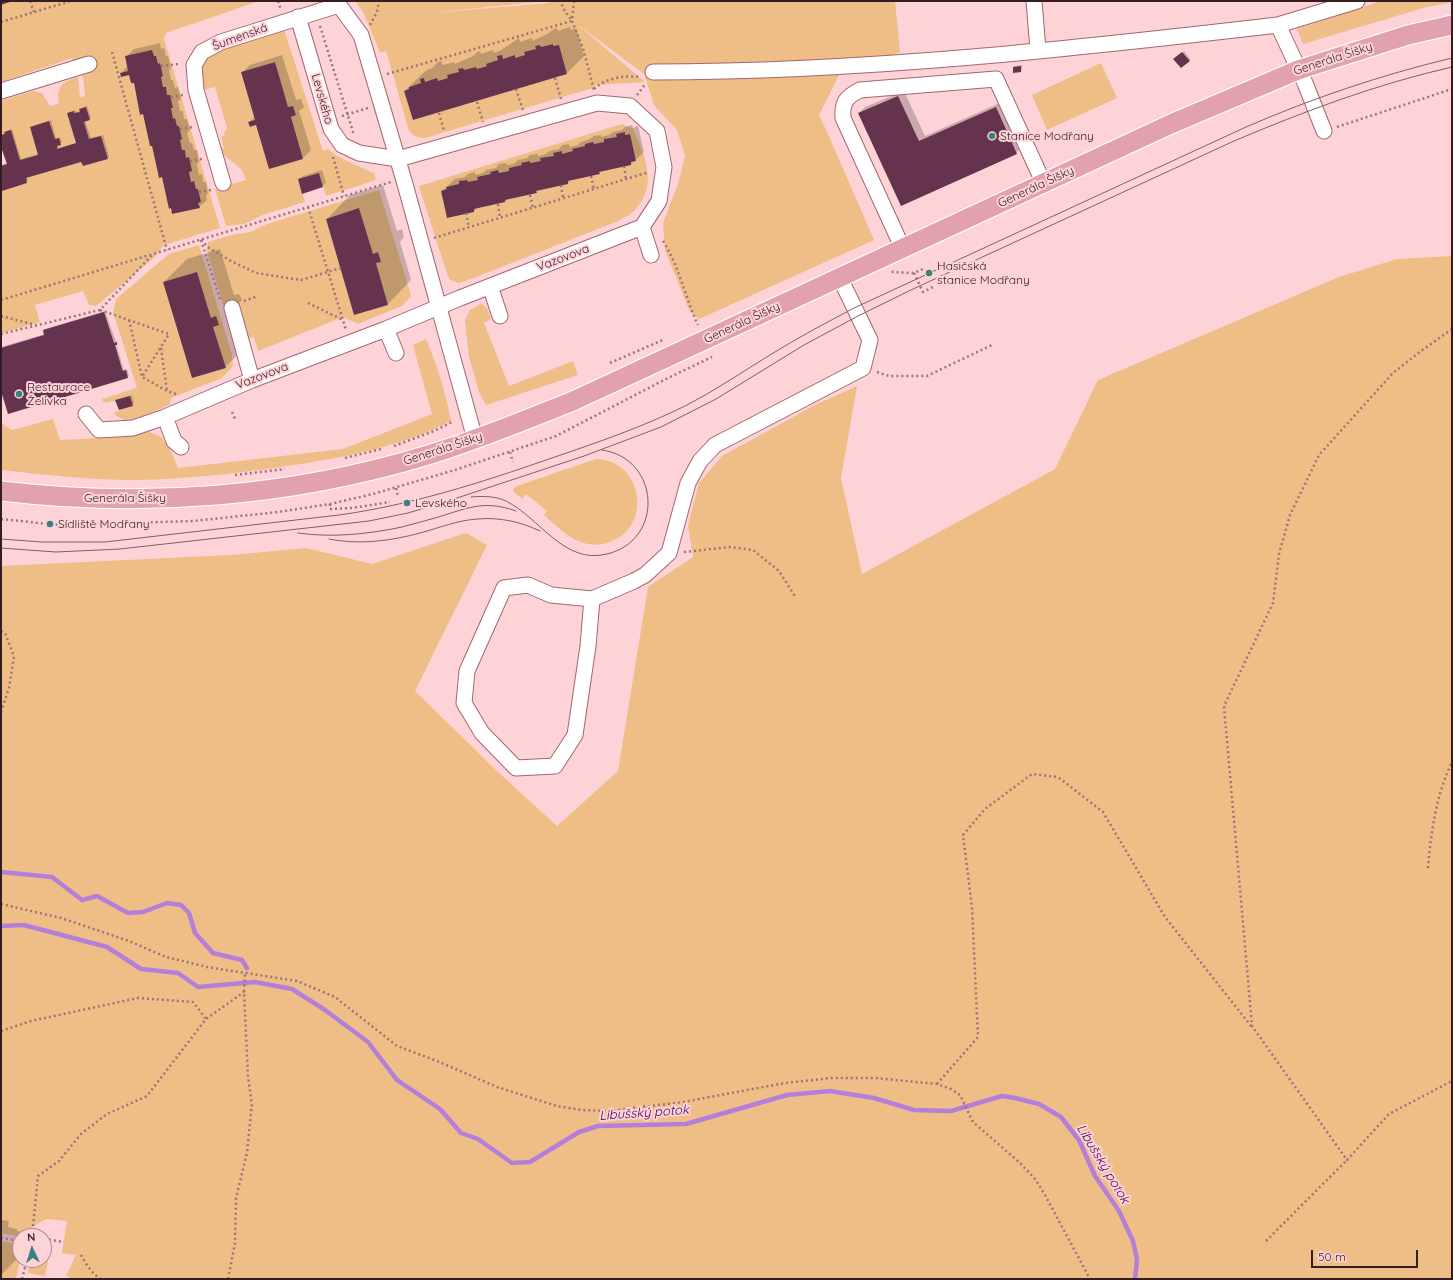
<!DOCTYPE html>
<meta charset="utf-8">
<style>
body{margin:0}
#map{position:relative;width:1453px;height:1280px;overflow:hidden;background:#fdd3d8;font-family:Quicksand,sans-serif}
canvas{display:block}
.frame{position:absolute;inset:0;border:2px solid #341c20;pointer-events:none}
.north{position:absolute;left:12px;top:1228px;width:40px;height:40px;box-sizing:border-box;background:#fdd3d8;border:1px solid #ad8a8e;border-radius:50%;rotate:356deg;font-size:11px;font-weight:700;line-height:16px;text-align:center;color:#341c20}
.north::after{content:'';display:block;margin:auto;width:14px;height:18px;background:#3b827d;clip-path:polygon(50% 0,100% 100%,50% 72%,0 100%)}
.scale{position:absolute;left:1311px;top:1250px;width:107px;height:18px;box-sizing:border-box;border:2px solid #341c20;border-top:0;padding-left:5px;font-size:12px;line-height:14px;white-space:nowrap;color:#341c20;-webkit-text-stroke:3px #fdd3d8;paint-order:stroke}
</style>
<div id="map">
<canvas width="1453" height="1280"></canvas>
<div class="frame"></div>
<div class="north">N</div>
<div class="scale">50 m</div>
</div>
<script>
const ctx = document.querySelector('canvas').getContext('2d');
ctx.lineJoin = 'round';
function fill(path, color) { ctx.fillStyle = color; ctx.fill(path, 'evenodd'); }
function trace(path, color, width, dash) { ctx.strokeStyle = color; ctx.lineWidth = width; ctx.lineCap = dash ? 'butt' : 'round'; ctx.setLineDash(dash || []); ctx.stroke(path); }
function drawText(font, color, halo, rows, align = 'center') {
  ctx.font = font + ' Quicksand,sans-serif'; ctx.lineWidth = 4; ctx.setLineDash([]); ctx.textBaseline = 'middle'; ctx.strokeStyle = halo; ctx.fillStyle = color; for (const [text, x, y, turn = 0] of rows) {
    ctx.save(); ctx.translate(x, y); ctx.rotate((+turn || 0) * Math.PI / 180); ctx.textAlign = isNaN(turn) ? turn : align; if (halo) ctx.strokeText(text, 0, 0); ctx.fillText(text, 0, 0); ctx.restore();
  }
}
const green = new Path2D(`
 M14,1h245l-93,32 -2,6 56,189 -56,17 -10,13 -58,48 -7,-1 -6,-14 -48,14 5,17 -39,11v-144l1,2 25,-8 -1,-5 55,-16 2,4 25,-7 -7,-23 -12,3 -5,-17 6,-2 -4,-13 -7,2 1,3 -6,1v-2l-7,2 9,30 -19,6 -8,-28 -19,6 8,28 -18,5 -9,-30 -7,2 1,2 -4,1v-34l32,-10 9,2 8,13 9,-2c-3,-18 3,-22 19,-27l2,20 5,-1 -2,-19 -4,-14 -5,1 -2,-6 -71,24v-77zM152,50l2,6h2l2,8 2,-1 3,13 -2,1 2,10h3l1,8h3l3,13h-2l2,11h2l2,7h2l3,13 -2,1 2,10h3l1,8 3,-1v15l2,10 3,-1 2,8h2l3,13 -3,1 1,5 -26,6 -2,-6 -2,1 -7,-32 -3,1 -7,-32h-2l-7,-32 -3,1 -6,-32h-3l-2,-8 -8,2 -1,-4 8,-2 -2,-15z
 M355,1h191l-116,12 119,-10 -2,-2h348l5,51 -61,23 -20,40 10,21 45,104 -175,79 -9,-7 -25,-62 -2,-27 15,-39 7,-28 -8,-26 -23,-25 -10,-31 -67,-50 68,58 -50,3 1,2 -171,51 -9,-1 -7,-6 -23,-80 -6,2 -17,-41zM552,44l1,2 6,-1 8,29 -154,46 -9,-29 5,-2v-2l12,-4 -1,-4 4,-1 1,4 12,-3 1,2 10,-3 11,-6v-3l4,-1 1,2 12,-3 1,2 10,-3 -1,-2 12,-4 -1,-4 4,-1 2,4 11,-4 1,3 10,-3 -1,-3 12,-3 -1,-3 5,-1 1,2z
 M1381,1h71v1l-29,6 -120,36 -6,-15z
 M284,29l39,122 5,-2c13,11 30,17 46,24l2,7 -50,16 -7,-23 -21,6 7,23 -42,13 -19,9 -18,2 -11,-37 31,-9 -4,-10 -24,-20 6,-2 -3,-11 4,-2 -1,-2 3,-5 -12,-41 -16,4c-1,-7 -1,-24 4,-30 13,-15 62,-26 81,-32zM274,62l14,45 5,-1 3,9 -5,2 12,42 -34,10 -13,-44 -6,2 -2,-5 7,-2 -14,-48z
 M1101,63l16,35 -70,32 -15,-35z
 M622,124l11,5c12,28 26,56 1,82 -4,4 -11,7 -16,10l-147,58 -12,4 -9,-3 -3,-6 -28,-88zM625,133v2l5,-1 6,27 -37,11 1,2 -32,7v3l-32,7 1,2 -32,7v2l-31,7v3l-27,5 -6,-26 6,-2 -1,-2 13,-3v-3l8,-1 1,2 10,-2 13,-6 -1,-2 8,-2 1,3 10,-2v-3l13,-3v-2l8,-2v2l11,-2v-3l13,-2 -1,-3 8,-2 1,3 11,-3 -1,-2 13,-3v-2l8,-2 1,2 10,-2v-3l13,-2z
 M379,190l32,106 -9,10 -44,18 -15,-7 -85,34 -4,-14 -6,1 -10,-34 -14,3 -1,-2 -16,-55 1,-8 23,-7 19,-3 17,-8zM359,208l14,46 5,-1 3,8 -5,2 12,42 -34,10 -28,-96z
 M199,245l33,110 1,11 -11,12 -51,20 -1,6c-10,5 -34,17 -45,16 -4,-1 -8,-4 -11,-6l1,-2 18,-6 -3,-10 -24,7 -3,-2 -1,-2 35,-11 -23,-73 -1,-1 3,-15 53,-45zM197,272l14,46 5,-1 -3,10 13,41 -34,10 -29,-96z
 M1452,256v1023h-1379l-7,-3 10,-21 -14,-2 5,-32 -21,-2 -29,17 -16,-3v-667l230,-11 75,-7 66,16 94,-31 21,12 -72,146 82,80 60,55 61,-55 30,-184 45,-30 -5,-32 11,-42 23,-27 93,-51 42,-19 -16,92 21,96 193,-105 43,-89 241,-103 58,-18z
 M482,303l4,6v-4l5,14 -7,4 25,63 64,-25 5,14 -92,30 -7,-13 -10,-35 -4,-37 5,-10z
 M426,339c11,26 20,54 25,82 -49,25 -103,36 -157,44 -52,8 -105,14 -157,15 -46,0 -91,-5 -136,-10v-47l11,7 41,-11 7,21 62,-3 25,-6 14,6 8,10 9,21 165,-19 89,-35 -19,-69z
 M596,459c48,1 58,70 11,84 -9,3 -20,2 -29,-2 -13,-6 -24,-17 -34,-26l3,-4 -21,-17 -4,5 -9,-8 1,-3 3,-2z
 M1,1241l19,4v15l-4,19h-15z
 M44,1249l6,1 -5,26 -17,-3 2,-13h14z`);
const shadow = new Path2D(`
 M570,27l1,3 5,-2 8,28 -17,17 -154,46 -8,-28 17,-17 5,-4 5,-2 6,-6 3,-1 2,4 11,-3 1,2 18,-8 4,-4 3,-1 1,3 12,-4 1,3 7,-3 18,-12 1,4 12,-4 1,3 16,-8 5,-4 3,-1 1,3z
 M160,43l1,6 3,-1 2,8h2l3,12 -2,2 2,10h2l2,8 3,-1 3,12 -3,2 2,10h3l1,8h3l3,11 -3,3 3,10h2l2,7h3l2,12 -2,2 2,11 3,-1 1,8h3l2,11 -2,3 1,4 -8,7 -36,-31 -29,-94 -4,-8 -9,-1 7,-7 -2,-9 8,-8z
 M1184,51l6,8 -9,8 -6,-8z
 M282,55l14,45 5,-1 3,8 -5,4 12,39 -8,8 -33,10 -13,-44 -8,-2 6,-5 -13,-44 8,-8z
 M1022,65v4l-1,2 -7,-4 1,-1z
 M904,91l21,45 77,-34 20,45 -6,6 -115,52 -42,-92 6,-6z
 M87,106l4,12 -6,3 6,17 12,-3 6,21 -1,2 -24,7 -2,-5 -55,17 1,3 -2,2 -24,7 -1,-4v-20l7,-2 -7,-17v-11l4,-2 2,-2 5,-2 9,30 18,-5 -8,-27 2,-1 18,-6 5,19 4,-2 2,5 -4,2 1,4 18,-5 -9,-30 7,-3 1,2 5,-1 1,-3z
 M632,125l1,3 5,-2 6,26 -13,12 -29,6 -3,3 -28,6 -3,4 -29,6 -3,3 -28,6 -3,4 -28,6 -3,3 -32,-20 13,-12 10,-2 3,-3 7,-2v3l8,-2 3,-3 10,-2 3,-4 7,-1 1,2 7,-1 4,-4 9,-2 3,-3 8,-1v2l8,-2 3,-3 10,-2 3,-4 7,-1 1,3 8,-2 3,-3 9,-3 4,-3 7,-1v2l8,-2 4,-3 9,-2 3,-3z
 M322,170l4,13 -4,3 -23,-7 4,-3z
 M383,185l14,46 5,-2 2,8 -4,5 11,38 -23,24 -33,10 -28,-95 23,-24z
 M220,249l14,46 5,-1 3,6 -5,5 12,39 -24,23 -61,-85 23,-23z
 M105,311l11,31 2,-1 -2,3 8,26 3,-1 2,7 -2,1 -126,11v-41l44,-13 -1,-4 1,-1z
 M132,395l2,9 -15,5 -3,-9z
 M3,1220l6,1 -1,6 9,2v2l6,1 -1,4h-2v10l-2,12 -17,17v-53z`);
const stream = new Path2D(`
 M1,872l51,5 30,23 15,-4 31,17 15,-1 24,-9 14,2 8,8 6,20 18,20 29,7 5,8
 M1,926l23,-1 83,22 34,22 37,4 20,14 57,-5 37,7 33,21 43,32 29,38 43,29 21,24 17,6 34,24 18,-1 49,-30 19,-6 88,-2 101,-29 43,-4 44,7 40,12 37,1 51,-15 13,2 24,6 22,13 18,23 16,36 24,35 14,30 4,18 -2,20`);
const building = new Path2D(`
 M1,1h12l-12,4z
 M553,44v2l6,-1 8,29 -154,46 -9,-29 5,-2v-2l12,-4 -1,-4 4,-1 1,4 12,-4 1,3 10,-3 -1,-3 12,-3 -1,-3 5,-1 1,2 12,-3 1,2 10,-3 -1,-2 12,-4 -1,-4 5,-1 1,4 12,-4v3l10,-3 -1,-3 12,-3 -1,-3 5,-1 1,2z
 M152,50l2,6h2l2,8 2,-1 3,13 -2,1 2,10h3l1,8h3l3,13h-2l2,11 2,-1 2,8h2l3,13 -2,1 2,10h3l1,8 3,-1 3,14 -3,1 2,10 3,-1 2,8h2l3,13 -3,1 2,5 -28,6 -1,-6 -2,1 -7,-32 -3,1 -7,-32h-2l-7,-32 -3,1 -6,-32h-3l-2,-8 -8,2 -1,-4 8,-2 -3,-15z
 M1182,52l8,9 -9,7 -8,-9z
 M275,62l13,45 5,-1 3,9 -5,2 12,42 -34,10 -13,-44 -6,2 -2,-5 7,-2 -14,-48z
 M1021,66v6l-8,1v-6z
 M898,96l21,45 77,-34 21,47 -116,52 -43,-93z
 M86,107l4,13 -6,2 5,17 12,-3 7,23 -25,7 -2,-4 -55,16 1,5 -25,8 -1,-25 6,-2 -6,-17v-12l4,-1 -1,-2 7,-2 9,30 18,-5 -8,-28 19,-6 6,18 4,-1 2,7 -4,1v3l19,-6 -9,-30 7,-2v2l6,-1 -1,-3z
 M625,132v3l5,-1 6,27 -5,1v3l-32,7 1,2 -32,7v3l-32,7 1,2 -32,7v2l-31,7v3l-27,6 -6,-27 6,-2 -1,-2 13,-3v-3l8,-1 1,2 10,-2 -1,-3 14,-3 -1,-2 8,-2 1,3 10,-2v-3l13,-3 -1,-2 9,-2v2l11,-2 -1,-3 14,-2 -1,-3 9,-2v3l11,-3 -1,-2 13,-3v-2l8,-2 1,2 10,-2v-3l13,-2 -1,-3z
 M319,173l4,14 -21,7 -4,-15z
 M359,208l14,46 5,-2 3,10 -5,1 12,42 -34,10 -28,-96z
 M197,272l14,46 5,-2 3,9 -6,2 13,41 -34,10 -29,-96z
 M104,312l10,31 3,-1v3h-2l7,24 1,2 3,-1 2,8 -120,36 -7,-23v-43l43,-13 -1,-5z
 M130,396l3,10 -14,4 -4,-10z`);
const path = new Path2D(`
 M30,1l4,11
 M278,1l3,9
 M574,1l-2,20 11,27 11,42
 M1,22l70,-21
 M370,25l7,-13 2,-11
 M320,26l34,109
 M112,52l55,198
 M161,66l18,-2
 M387,74l185,-53 -9,-13 -2,-7
 M555,78l6,21
 M516,89l7,21
 M594,89c12,-11 30,-14 46,-12
 M637,95l9,-12
 M171,97l12,-2
 M477,102l6,20
 M439,113l5,18
 M342,116l26,-8
 M1337,127l115,-38
 M180,129l14,-2
 M333,157l11,39
 M190,161l12,-2
 M624,166l2,13
 M591,176l3,13
 M561,185l2,13
 M199,192l12,-2
 M530,195l3,13
 M498,204l2,14
 M308,207l38,123
 M466,213l3,14
 M434,238l215,-66
 M201,240l8,8 22,13 25,12 45,7 40,-12
 M201,240l19,59
 M663,241c16,25 22,56 35,84
 M892,271l1,1 21,1 11,-5
 M914,273l9,19 10,-5
 M1,300l390,-118
 M244,301l14,-5
 M308,303l35,17
 M100,310l69,24 -27,43 25,14 12,4
 M1,316l35,9
 M129,320l13,57
 M1452,329l-31,22 -28,22 -74,82 -29,60 -11,39 -6,49 -49,103 28,320 95,134 42,-46 63,-33
 M1,334l99,-24 53,-56
 M161,348l6,43
 M610,363l55,-24
 M877,372l12,4h38l67,-32
 M232,412l4,9
 M394,446l40,-15 18,-9
 M510,452l3,10
 M345,458l36,-9
 M235,475l50,-6
 M396,488l2,9
 M330,504v5l22,-1 38,-6
 M1,519l57,6 136,-4 84,-9 52,-8 43,-10 82,-24 101,-34 112,-58 44,-21
 M684,552l46,-5 23,3 26,21 17,27
 M1,631l4,2 9,23 -5,32 -8,24
 M1428,868c3,-36 8,-73 24,-106
 M1,904l60,14 68,23 37,16 41,10 90,14 38,16 62,49 40,15 60,26 60,19 24,4 28,1 74,-9 102,-19 46,-5h45l61,6 14,5 9,6 13,27 46,40 16,17 10,16 45,84
 M1,1031l30,-10 107,-23 55,4 13,17
 M937,1084l41,-47 -6,-130 -9,-72 22,-26 47,-35 26,3 45,35 62,105 86,109
 M32,1236l6,-60 21,-15 22,-27 26,-20 40,-18 59,-77 38,-27
 M1,1238l19,3
 M44,1239l20,3
 M1266,1241l81,-81
 M81,1255c5,9 11,19 20,24
 M22,1279l5,-19
 M228,1279l7,-36 1,-45 11,-45 5,-49 -4,-27 -4,-85 1,-19`);
const minor = new Path2D(`
 M336,1l25,34 44,149 70,255
 M1034,1l4,49
 M1278,25l79,-24
 M653,72c209,0 418,-23 625,-47l27,58 19,48
 M1,91l88,-27
 M223,183l-27,-93 -2,-25 8,-13 19,-10 118,-37
 M642,227l9,28
 M903,249l-60,-131c-1,-16 3,-21 17,-28l136,-11 48,105
 M490,286l10,30
 M232,308l20,72
 M386,329l10,24
 M86,414l13,16 34,-2 32,-11
 M181,447l-7,-6 -9,-24 87,-37 134,-51 74,-31 182,-71 17,-26 5,-34 -7,-36 -27,-25 -33,-3 -199,56 -39,-6 -17,-8 -11,-16 -33,-112
 M592,599l-4,47 -13,89 -20,31 -39,2 -34,-35 -18,-30 3,-32 37,-83 24,-3 23,10 41,4 42,-18 11,-6 24,-22 19,-70 12,-22 15,-16 148,-77 7,-28 -30,-62`);
const major = new Path2D(`
 M1,491c143,17 289,6 427,-36 49,-15 97,-35 145,-54l598,-277 127,-54 110,-35 44,-10`);
const tram = new Path2D(`
 M471,497c12,-1 24,-1 35,4 34,17 58,64 101,53 58,-14 53,-96 -5,-104
 M298,533c34,5 71,1 104,-6 11,-3 22,-6 33,-9 31,-9 48,-19 81,-7
 M1,539l41,3h63l234,-27c72,-10 141,-32 210,-56 47,-16 94,-32 138,-54 29,-15 55,-33 83,-50 27,-17 56,-32 84,-47l392,-181c67,-29 135,-52 206,-69
 M329,539c31,6 61,2 91,-6 19,-5 38,-13 58,-14 22,-2 43,3 62,12
 M1,548l55,4 64,-3 249,-28 39,-8 43,-13 133,-44 77,-29 55,-28 88,-54 54,-29 55,-27 321,-148c71,-30 143,-57 218,-74`);
const markers = [
 [992,136,4,"#3b827d"],
 [929,273,4,"#3b827d"],
 [19,394,4,"#3b827d"],
 [407,503,4,"#3b827d"],
 [50,524,4,"#3b827d"]
];
const streetNames = [
 ["Šumenská",240,37,-20],
 ["Generála Šišky",1333,59,-18],
 ["Levského",322,99,74],
 ["Generála Šišky",1036,187,-25],
 ["Vazovova",563,258,-21],
 ["Generála Šišky",742,323,-25],
 ["Vazovova",262,376,-21],
 ["Generála Šišky",443,449,-18],
 ["Generála Šišky",125,498]
];
const poiNames = [
 ["Stanice Modřany",1000,136],
 ["Hasičská",937,266],
 ["stanice Modřany",937,280],
 ["Restaurace",27,387],
 ["Želivka",27,401],
 ["Levského",415,503],
 ["Sídliště Modřany",58,524]
];
const waterNames = [
 ["Libušský potok",644,1113,-4],
 ["Libušský potok",1103,1164,59]
];
fill(green, '#efbe86');
fill(shadow, '#0003');
trace(stream, '#b37fdb', 4.5);
fill(building, '#65334d');
trace(minor, '#a36670', 17);
trace(major, '#fff', 21);
trace(path, '#97767a', 2.5, [2, 3]);
trace(minor, '#fff', 15);
trace(major, '#e2a1af', 19);
trace(tram, '#7f6065', 1);
for (const [x, y, r, color] of markers) { const dot = new Path2D(); dot.arc(x, y, r, 0, 2 * Math.PI); ctx.fillStyle = color; ctx.fill(dot); trace(dot, '#fdd3d8', 1.5); }
drawText('12px', '#341c20', '#fdd3d8', streetNames);
drawText('12px', '#341c20', '#fdd3d8', poiNames, 'left');
drawText('italic 13px', '#3f055c', '#fdd3d8', waterNames);
</script>
